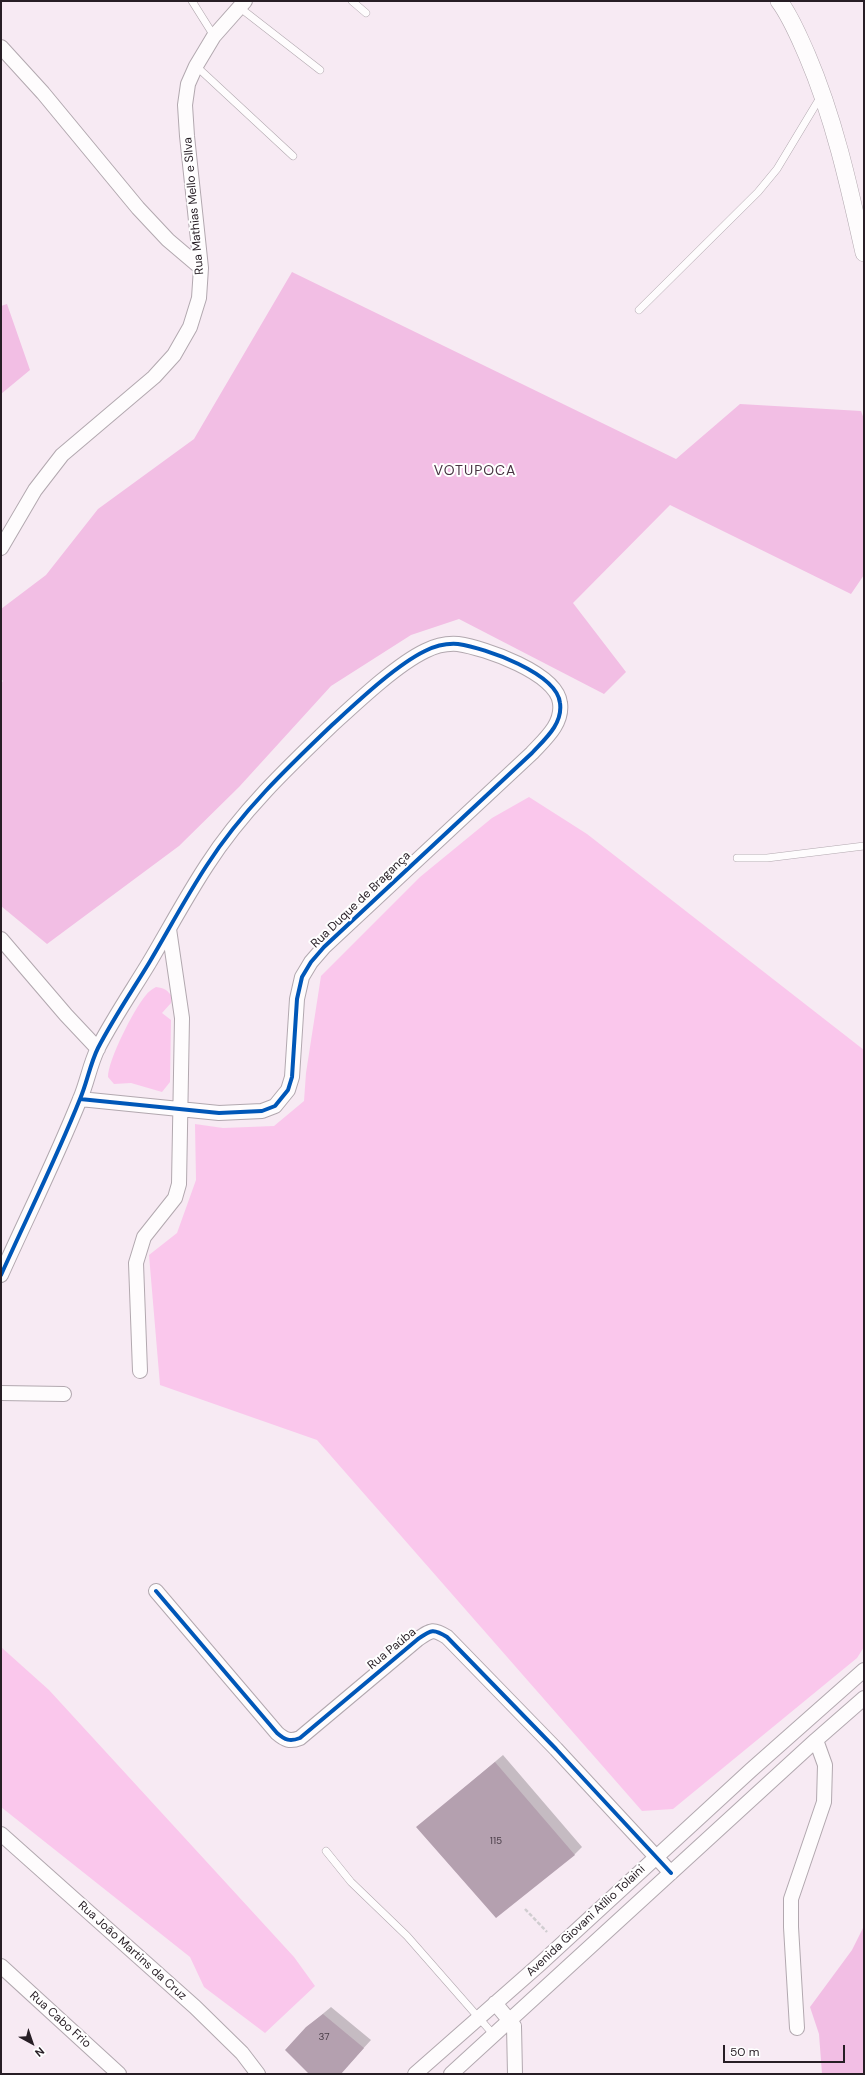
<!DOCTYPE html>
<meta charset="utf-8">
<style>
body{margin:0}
#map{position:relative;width:865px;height:2075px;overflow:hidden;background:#f7eaf3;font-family:"DM Sans",sans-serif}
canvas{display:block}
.frame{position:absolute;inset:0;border:2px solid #271e25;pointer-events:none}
.north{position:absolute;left:12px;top:2023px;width:40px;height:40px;-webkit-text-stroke:3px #fff;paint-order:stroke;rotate:140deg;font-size:11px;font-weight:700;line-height:16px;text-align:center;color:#271e25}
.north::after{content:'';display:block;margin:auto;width:14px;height:18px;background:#271e25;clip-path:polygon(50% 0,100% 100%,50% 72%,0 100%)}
.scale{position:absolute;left:723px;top:2045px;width:122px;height:18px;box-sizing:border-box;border:2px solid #271e25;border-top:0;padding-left:5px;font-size:12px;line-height:14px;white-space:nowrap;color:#271e25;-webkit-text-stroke:3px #fff;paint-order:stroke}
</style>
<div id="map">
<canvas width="865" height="2075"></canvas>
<div class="frame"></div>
<div class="north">N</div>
<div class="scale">50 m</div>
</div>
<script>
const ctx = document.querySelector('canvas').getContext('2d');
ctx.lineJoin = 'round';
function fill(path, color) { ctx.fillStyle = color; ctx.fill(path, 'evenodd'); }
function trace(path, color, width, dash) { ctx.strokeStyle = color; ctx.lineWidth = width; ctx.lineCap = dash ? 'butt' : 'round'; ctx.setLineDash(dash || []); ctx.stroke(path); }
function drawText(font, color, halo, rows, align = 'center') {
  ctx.font = font + ' "DM Sans",sans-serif'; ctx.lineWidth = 4; ctx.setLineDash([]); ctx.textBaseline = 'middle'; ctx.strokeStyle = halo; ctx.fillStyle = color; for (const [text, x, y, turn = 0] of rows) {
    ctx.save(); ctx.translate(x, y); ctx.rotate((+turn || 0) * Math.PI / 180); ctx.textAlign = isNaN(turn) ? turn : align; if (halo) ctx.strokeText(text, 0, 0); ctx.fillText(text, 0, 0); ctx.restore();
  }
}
const green = new Path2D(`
 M529,797l58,37 277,216v597l-7,11 -184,151 -31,2 -325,-371 -157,-55 -11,-130 28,-22 19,-53 -1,-56 28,4 51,-2 30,-25 2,-28 15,-97 99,-99 72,-59z
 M156,987c8,1 12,3 16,10l-1,6 -9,10 9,7 -1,62 -8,10 -31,-9 -17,1 -6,-7c0,-17 26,-68 38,-82 2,-3 6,-6 10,-8z
 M1,1647l48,43 245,267 21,29 -50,47 -61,-46 -14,-30 -189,-150z`);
const forest = new Path2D(`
 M292,272l384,187 64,-55 121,7 3,8v156l-13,19 -181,-89 -97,98 53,69 -22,22 -145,-75 -48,16 -80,51 -92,101 -60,59 -132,98 -46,-38v-223l2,-2 -2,-2v-70l45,-34 52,-66 96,-70z
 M7,304l23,66 -29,24v-88z
 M864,1926v148h-42l-3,-40 -9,-27 42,-57z`);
const shadow = new Path2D(`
 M503,1755l79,92 -8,8 -156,-28z
 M331,2007l40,33 -31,34h-30l-3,-47z`);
const building = new Path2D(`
 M495,1762l80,93 -79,63 -80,-91z
 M323,2014l41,34 -23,26h-32l-24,-24 21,-23z`);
const path = new Path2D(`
 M525,1909l22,23`);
const service = new Path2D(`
 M192,1l22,35
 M352,1l14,12
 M239,7l81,63
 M196,66l97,90
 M639,310l119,-118 19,-23 44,-73
 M737,858h30l97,-12
 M326,1851l25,31 56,54 86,98`);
const minor = new Path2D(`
 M1,47l42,46 95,115 30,32 33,28
 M1,548l34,-58 27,-35 92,-78 20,-22 16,-28 9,-29 2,-30 -14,-132 -2,-31 3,-21 8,-18 18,-30 31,-35
 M1,939l65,76 32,34
 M1,1275c26,-58 55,-116 79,-176 7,-16 10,-35 18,-51 15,-29 34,-57 51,-85 19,-32 37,-66 58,-98 34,-53 80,-97 125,-140 24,-22 64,-60 93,-74 10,-5 21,-8 33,-7 27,4 99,29 102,59 3,21 -15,36 -28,50l-208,194 -13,15 -9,15 -5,22 -5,78 -4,13 -13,16 -13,5 -43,2 -139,-14
 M140,1371l-4,-108 8,-26 31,-39 4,-14 3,-166 -13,-89
 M1,1393l63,1
 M156,1591l121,142c8,7 13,9 23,5l118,-99c13,-9 15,-11 29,-2l109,112 115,124
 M1,1834l194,173 47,46 16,21
 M1,1966l118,108
 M495,2003l19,23 1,48
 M797,2028l-6,-101v-28l33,-97 1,-37 -9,-25
 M415,2074l125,-110 211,-194 113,-100
 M451,2074l365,-334 48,-42`);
const tertiary = new Path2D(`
 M779,1c12,16 20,36 28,54 27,63 42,131 57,198`);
const cycleway = new Path2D(`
 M1,1275c26,-58 55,-116 79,-176 7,-16 10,-35 18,-51 15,-29 34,-57 51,-85 19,-32 37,-66 58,-98 34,-53 80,-97 125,-140 24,-22 64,-60 93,-74 10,-5 21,-8 33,-7 27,4 99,29 102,59 3,21 -15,36 -28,50l-208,194 -13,15 -9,15 -5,22 -5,78 -4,13 -13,16 -13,5 -43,2 -139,-14
 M156,1591l121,142c8,7 13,9 23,5l118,-99c13,-9 15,-11 29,-2l109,112 115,124`);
const numberNames = [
 ["115",496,1841],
 ["37",324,2037]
];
const streetNames = [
 ["Rua Mathias Mello e SIlva",194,206,-95],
 ["Rua Duque de Bragança",361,900,-44],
 ["Rua Paúba",392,1649,-39],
 ["Avenida Giovani Atílio Tolaini",586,1921,-43],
 ["Rua João Martins da Cruz",132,1951,42],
 ["Rua Cabo Frio",60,2020,42]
];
const quarterNames = [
 ["VOTUPOCA",475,471]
];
fill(green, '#fac7ec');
fill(forest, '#f2bee4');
fill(shadow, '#0003');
fill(building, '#b4a0af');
trace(service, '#b2a8af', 8);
trace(minor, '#b2a8af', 16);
trace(tertiary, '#b2a8af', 18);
trace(path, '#d0cdd0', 2.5, [4, 2]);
trace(service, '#fefcfd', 7);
trace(minor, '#fefcfd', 14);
trace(tertiary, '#fefcfd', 17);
trace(cycleway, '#0057b8', 4);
drawText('10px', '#4a3e48', null, numberNames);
drawText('12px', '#271e25', '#fff', streetNames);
ctx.letterSpacing = '1px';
drawText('14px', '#483442', '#fff', quarterNames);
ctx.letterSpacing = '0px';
</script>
